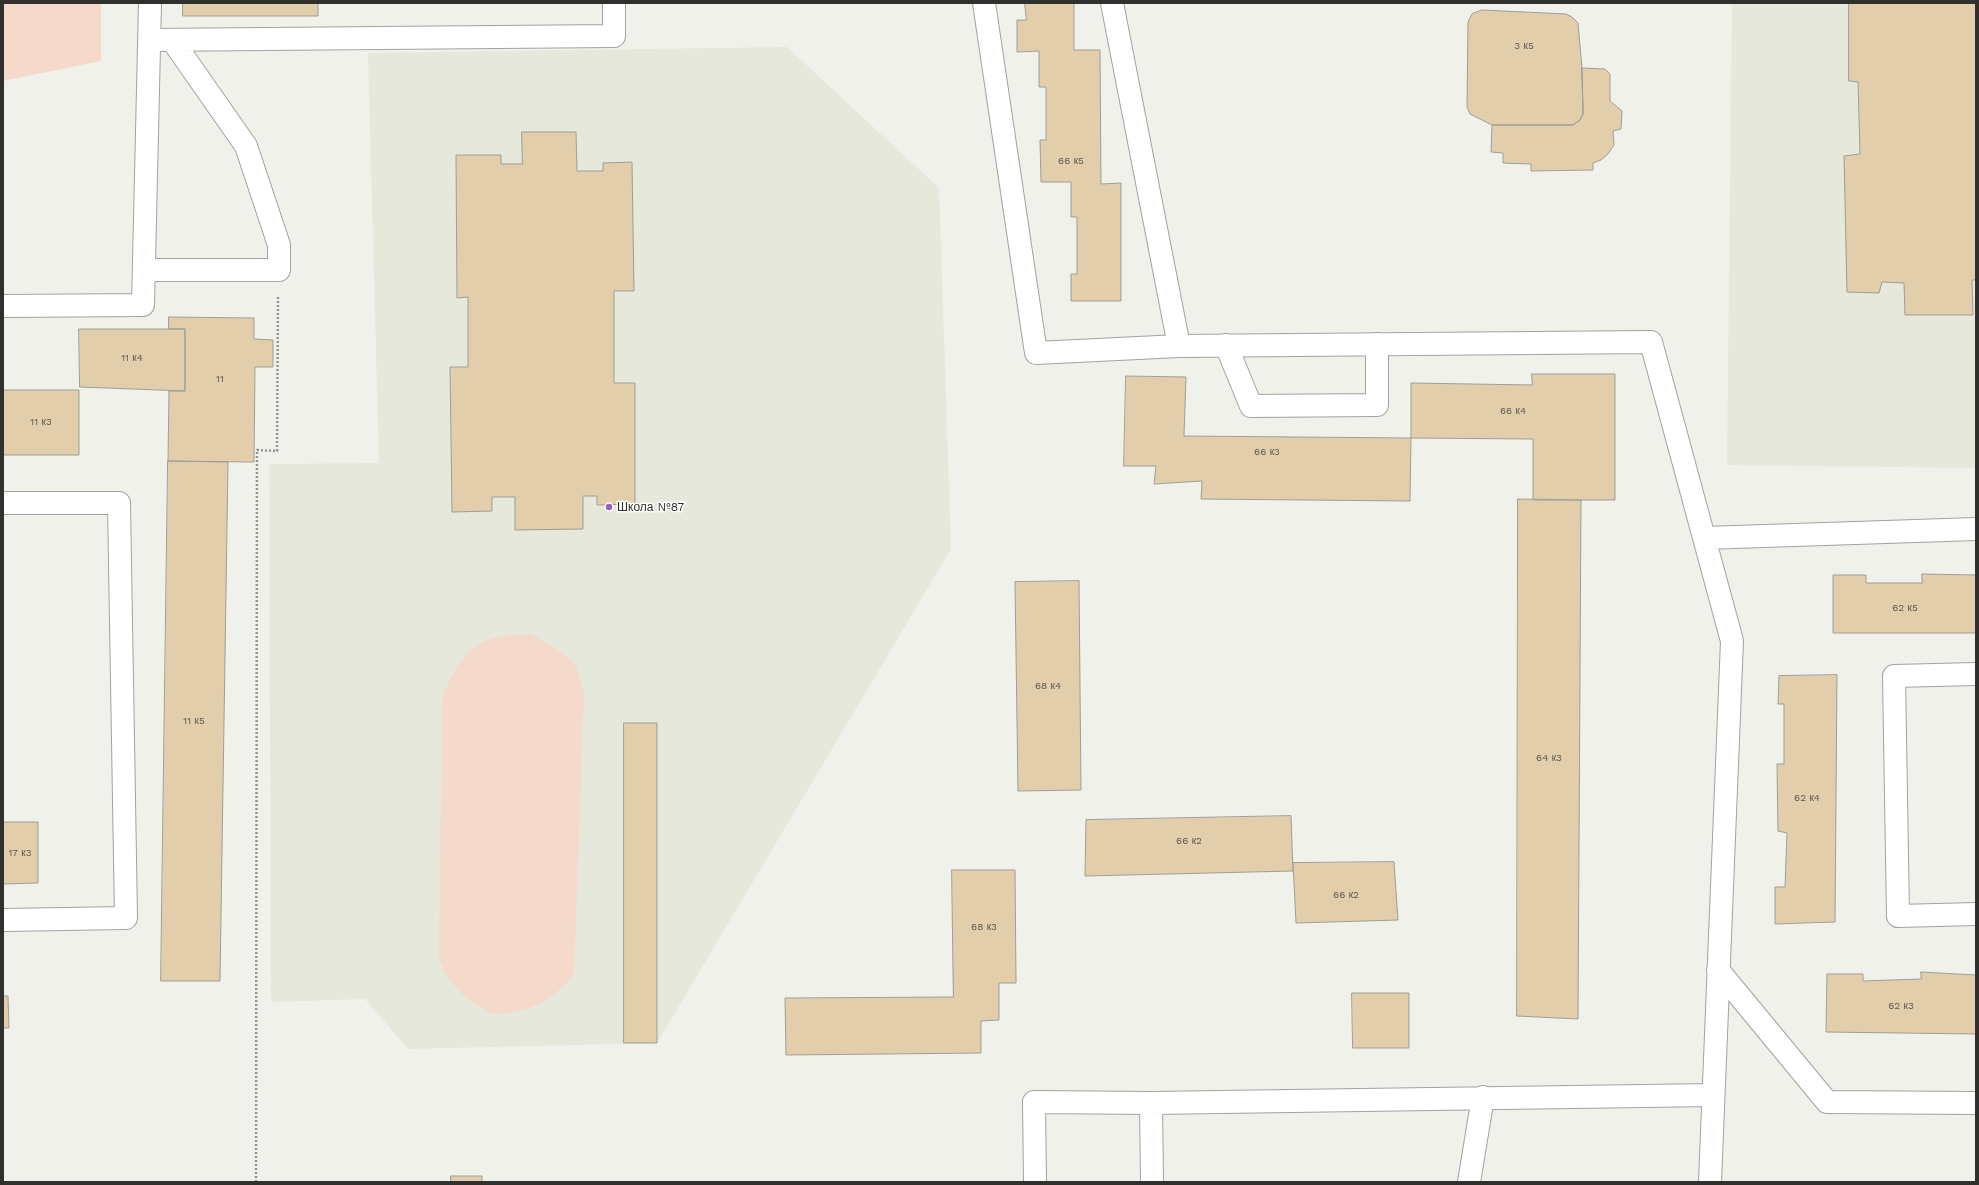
<!DOCTYPE html>
<meta charset="utf-8">
<style>
body{margin:0}
#map{position:relative;width:1979px;height:1185px;overflow:hidden;background:#f0f1eb;font-family:"Work Sans",sans-serif}
canvas{display:block}
.frame{position:absolute;inset:0;border:4px solid #30312e;pointer-events:none}
</style>
<div id="map">
<canvas width="1979" height="1185"></canvas>
<div class="frame"></div>
</div>
<script>
const ctx = document.querySelector('canvas').getContext('2d');
ctx.lineJoin = 'round';
function fill(path, color) { ctx.fillStyle = color; ctx.fill(path, 'evenodd'); }
function trace(path, color, width, dash) { ctx.strokeStyle = color; ctx.lineWidth = width; ctx.lineCap = dash ? 'butt' : 'round'; ctx.setLineDash(dash || []); ctx.stroke(path); }
function drawText(font, color, halo, rows, align = 'center') {
  ctx.font = font + ' "Work Sans",sans-serif'; ctx.lineWidth = 3; ctx.setLineDash([]); ctx.textBaseline = 'middle'; ctx.strokeStyle = halo; ctx.fillStyle = color; for (const [text, x, y, turn = 0] of rows) {
    ctx.save(); ctx.translate(x, y); ctx.rotate((+turn || 0) * Math.PI / 180); ctx.textAlign = isNaN(turn) ? turn : align; if (halo) ctx.strokeText(text, 0, 0); ctx.fillText(text, 0, 0); ctx.restore();
  }
}
const built = new Path2D(`
 M1732,3h244v465l-249,-3z
 M787,47l152,141 12,361 -294,494 -249,6 -43,-50 -94,3 -2,-538 110,-1 -11,-410z`);
const green = new Path2D(`
 M3,3h98v58l-98,20z
 M531,634l32,19 13,12 8,29 -10,280c-19,22 -36,35 -66,39 -4,0 -11,2 -15,1 -3,-1 -8,-4 -11,-6 -20,-11 -35,-28 -43,-49l3,-260c10,-27 23,-53 52,-61 12,-4 25,-3 37,-4z`);
const building = new Path2D(`
 M183,3h135v13h-135z
 M1025,3h49v47h26l1,134 20,-1v118h-50v-27h6v-57h-6v-35h-30l-1,-42h6v-53h-7v-36l-22,1v-32h9z
 M1849,3h127v277h-4l1,35h-68l-1,-32 -22,-1 -3,11 -32,-1 -3,-136 16,-2 -2,-72 -9,-1z
 M1482,10l84,4 6,3 6,6 4,45 1,46 -3,6 -7,5h-81l-22,-11 -3,-7 1,-85 4,-8z
 M1582,68l23,1 5,5v27l12,10 -1,18 -8,2 1,14 -6,9 -7,6 -8,3v7l-62,1v-7l-28,-1v-10l-12,-1 1,-27h81l7,-5 3,-6z
 M522,132h54l1,39h26v-8l29,-1 2,129h-20v92h21v121l-38,1v-9h-14v33l-68,1v-33h-23v14l-40,1 -2,-145h18v-70l-11,1 -1,-143h45v9h21z
 M169,317l85,1v21l19,1v27h-18l-1,95 -86,-1 1,-70h16v-62h-16z
 M79,329h106v62l-105,-4z
 M1532,374h83v126h-82v-61l-122,-1v-55l121,2z
 M1126,376l60,1 -2,59 227,2 -1,63 -209,-2 1,-18 -48,3 2,-18h-32z
 M3,390h76v65h-76z
 M168,461l60,1 -8,519h-59z
 M1518,499l63,1 -3,519 -61,-3z
 M1922,574l54,1v58h-143v-58h33v8h56z
 M1079,581l2,209 -63,1 -3,-209z
 M1837,675l-2,247 -60,2v-37h10l2,-54 -9,-2 -1,-67h7v-60h-6l1,-28z
 M624,723h33v320h-33z
 M1291,816l2,55 -208,5 1,-56z
 M3,822h35v61l-35,1z
 M1394,862l4,58 -102,3 -3,-60z
 M952,870h63l1,113h-17v37l-18,1v32l-195,2 -1,-57 168,-1z
 M1921,972l55,3v59l-150,-2 1,-58h36v7l58,-2z
 M1352,993h57v55h-56z
 M3,996h5l1,32h-6z
 M451,1176h31v6h-31z`);
const path = new Path2D(`
 M256,1182l1,-732 20,1 1,-154`);
const minor = new Path2D(`
 M984,3l52,350 143,-7
 M1112,3l67,343 472,-4 81,299 -22,541
 M150,40l464,-4v-33
 M144,270h135v-25l-33,-99 -74,-106
 M3,306l140,-1 7,-302
 M1226,345l25,61 126,-1v-61
 M3,503h116l7,415 -123,2
 M1704,538l272,-9
 M1976,674l-82,2 4,240 78,-2
 M1718,970l109,132 149,1
 M1151,1103l1,79
 M1035,1182l-1,-80 117,1 562,-8
 M1469,1182l14,-85`);
const markers = [
 [609,507,4,"#9c5bd1"]
];
const numberNames = [
 ["3 к5",1524,46],
 ["66 к5",1071,161],
 ["11 к4",132,358],
 ["11",220,379],
 ["66 к4",1513,411],
 ["11 к3",41,422],
 ["66 к3",1267,452],
 ["62 к5",1905,608],
 ["68 к4",1048,686],
 ["11 к5",194,721],
 ["64 к3",1549,758],
 ["62 к4",1807,798],
 ["66 к2",1189,841],
 ["17 к3",20,853],
 ["66 к2",1346,895],
 ["68 к3",984,927],
 ["62 к3",1901,1006]
];
const poiNames = [
 ["Школа №87",617,507]
];
fill(built, '#e5e8db');
fill(green, '#f5d9cb');
fill(building, '#e2ceab');
trace(building, '#9f9d97', 1);
trace(minor, '#a2a39e', 24);
trace(path, '#949591', 2.5, [2, 2]);
trace(minor, '#fff', 22);
for (const [x, y, r, color] of markers) { const dot = new Path2D(); dot.arc(x, y, r, 0, 2 * Math.PI); ctx.fillStyle = color; ctx.fill(dot); trace(dot, '#fffffe', 1.5); }
drawText('10px', '#5c584d', null, numberNames);
drawText('12px', '#30312e', '#fffffe', poiNames, 'left');
</script>
